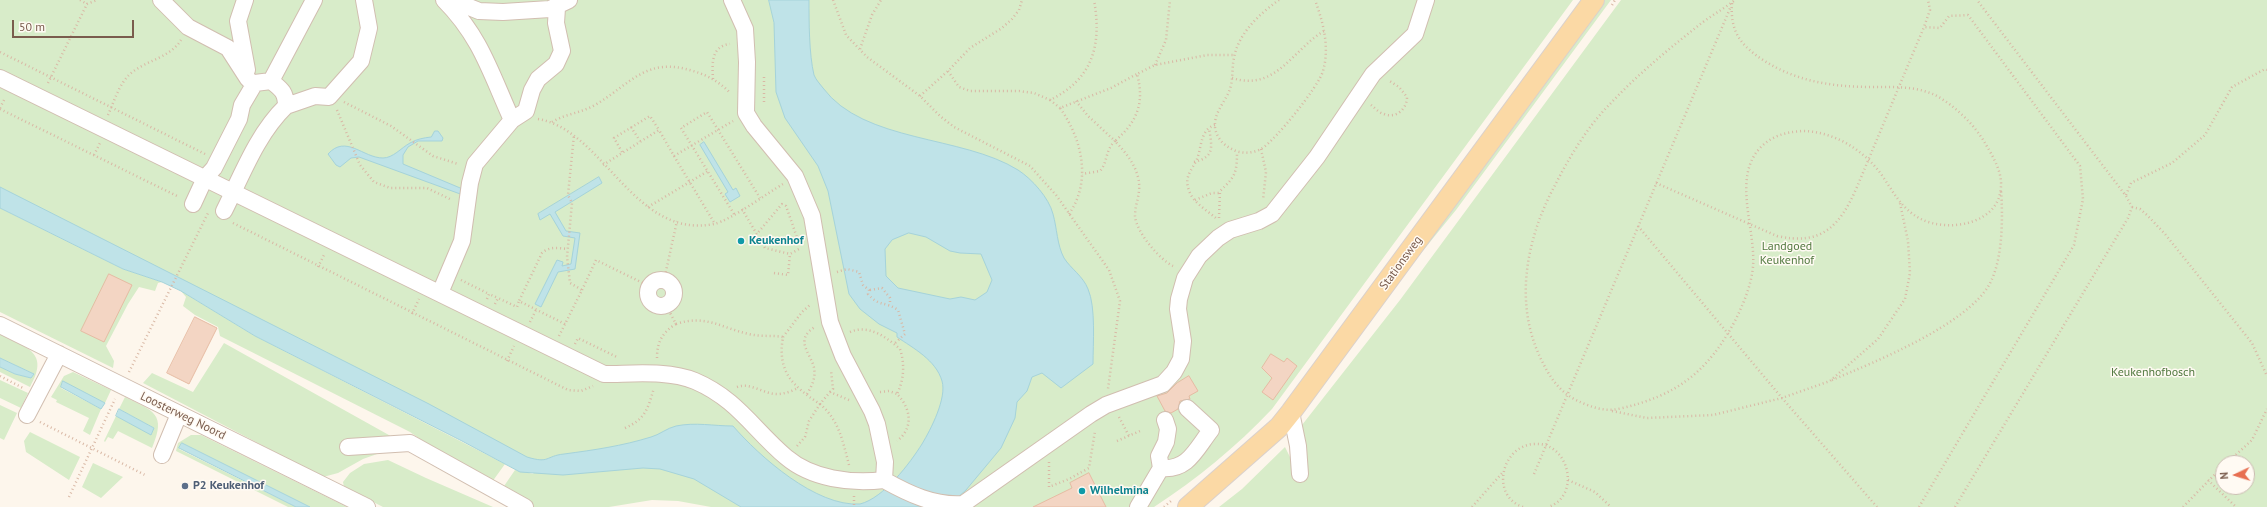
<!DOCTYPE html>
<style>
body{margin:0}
#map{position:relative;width:2267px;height:507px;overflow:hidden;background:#fdf6ec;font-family:"PT Sans",sans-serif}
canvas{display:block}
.north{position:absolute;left:2215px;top:455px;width:40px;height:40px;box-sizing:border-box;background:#fffaf3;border:1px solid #cabbb1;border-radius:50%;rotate:266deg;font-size:11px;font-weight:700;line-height:16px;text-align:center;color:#7a5c4d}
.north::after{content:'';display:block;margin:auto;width:14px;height:18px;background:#e76f51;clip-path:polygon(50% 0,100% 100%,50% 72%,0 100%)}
.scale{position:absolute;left:12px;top:20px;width:122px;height:18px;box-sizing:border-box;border:2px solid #7a5c4d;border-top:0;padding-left:5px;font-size:12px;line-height:14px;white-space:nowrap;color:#7a5c4d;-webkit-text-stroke:3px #fffaf3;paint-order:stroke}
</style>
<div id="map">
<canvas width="2267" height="507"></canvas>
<div class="north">N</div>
<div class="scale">50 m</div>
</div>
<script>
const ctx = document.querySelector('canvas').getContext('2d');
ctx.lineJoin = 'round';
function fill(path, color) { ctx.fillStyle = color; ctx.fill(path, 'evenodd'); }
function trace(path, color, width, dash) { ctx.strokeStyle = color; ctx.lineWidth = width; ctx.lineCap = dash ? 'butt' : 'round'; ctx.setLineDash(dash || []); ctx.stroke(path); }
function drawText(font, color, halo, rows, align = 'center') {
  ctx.font = font + ' "PT Sans",sans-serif'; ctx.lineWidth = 3; ctx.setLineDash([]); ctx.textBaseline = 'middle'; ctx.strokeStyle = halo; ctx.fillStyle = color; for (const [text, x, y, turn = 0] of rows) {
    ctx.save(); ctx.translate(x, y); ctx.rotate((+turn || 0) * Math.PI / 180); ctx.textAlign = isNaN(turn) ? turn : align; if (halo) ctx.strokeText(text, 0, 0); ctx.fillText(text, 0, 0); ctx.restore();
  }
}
const green = new Path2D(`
 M0,0h1573l-301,409c-36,38 -75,70 -118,98h-443l-33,-6 -26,-1 -43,7h-77l-30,-18 13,-19 19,4 -26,-18 -508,-258z
 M1581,0h3l-261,352z
 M1603,0h8l-155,210 -52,64z
 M1621,0h646v507h-1048l23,-18 43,-42 7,14 12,-13 -2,-23 98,-125zM2223,463h24v24h-24z
 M0,208l123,61 39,13 -4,1 -3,8 -16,-4 -11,17 -22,42 8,15 -1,7 -113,-56z
 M181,291l74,45 250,128 -13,18 -62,-26 -10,-17 -10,-7 -190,-96 -2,-9 -23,-12 -12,-9 3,-9z
 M0,334c27,14 50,18 30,53l-30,-15v-5l15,7 16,4 3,-4 -34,-16z
 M224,343l181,101 -42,15 -25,14 -15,4 -180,-94 9,-10 41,19z
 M73,372l38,18 -6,13 -42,-21 -2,6 40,21 -11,26 -7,-4 6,-13 -33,-16 1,-2 -6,-3 13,-21z
 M0,380l28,13 -7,15 -21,-10z
 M125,397c28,14 42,16 27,51l-34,-17 -5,8 -5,-2 -3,5 -1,-1 12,-25 35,18 3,-6 -35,-19z
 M0,405l17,8 -13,27 -4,-2z
 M30,432l50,25 -11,23 -43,-28 -2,-11z
 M191,435h10l146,72h-37l-128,-64 -3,6 117,58h-8l-112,-56 2,-8z
 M388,460l38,18 67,29h-110l-39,-20 -1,-5 7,-9 14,-9z
 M93,463l30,14 -22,21 -19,-11z`);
const water = new Path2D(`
 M769,0h40c0,22 0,54 5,75 2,5 6,9 9,13 41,55 139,47 195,82 14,9 31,28 35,44 4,14 4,31 11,44 7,11 19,18 24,31 8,18 5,55 5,75l-32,24 -19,-15 -10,4 -5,14 -10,11 -2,16 -14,30 -35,42 -19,17h-206l-47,-28 -34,-10 -17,-1 -80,7 -43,-3 -58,-31 -207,-105 -74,-45 -19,-9 -39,-13 -123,-61v-21l429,217 98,53c23,7 18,-1 37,-3 30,-4 58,-8 87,-17 8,-2 16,-9 25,-11 19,-4 38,0 57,0 26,30 83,81 127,78 24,-6 50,-41 62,-60 9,-15 25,-46 20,-63 -6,-21 -29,-33 -45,-44v-4l-18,-9 -19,-15 -11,-15 -21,-103 -10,-25 -33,-48 -9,-26 -2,-69zM909,233l17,4 24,14 10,2 21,1 11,26 -5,12 -12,8 -14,-3 -11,2 -52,-11 -12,-12 -1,-27 7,-9z
 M435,131h3l5,7 -1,3h-24l-10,6 -5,8v9l62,26 -2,5 -104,-38 -8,1 -11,9 -4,-2 -8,-11c18,-20 35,4 55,4 10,0 18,-10 27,-15 7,-4 13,-5 21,-6z
 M704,142l29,48 3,-2 4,8 -10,6 -5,-8 3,-2 -28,-47z
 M599,177l3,6 -47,29 11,19 14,2 -5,36 -17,3 -17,35 -6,-3 22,-44 6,2 -1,4 9,-2 4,-26 -12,-2 -13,-22 -10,6 -2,-6z
 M0,358l34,16 -3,4 -16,-4 -15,-7z
 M63,381l42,22 -4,6 -40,-22z
 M119,409l35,19 -3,7 -35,-19z
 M182,443l128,64h-14l-117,-59z`);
const building = new Path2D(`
 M109,274l23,11 -28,57 -23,-11z
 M195,317l22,11 -28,56 -22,-11z
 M1271,354l13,8 3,-4 10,8 -24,34 -11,-8 10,-14 -10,-10z
 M1189,376l9,15 -9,5 1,3 -10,2 -2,8 -7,4 -6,-2 -8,-15 10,-3 10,-10z
 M1089,473l17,34h-73l39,-19 -2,-5z`);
const path = new Path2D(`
 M80,0l7,4
 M833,0l13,35 21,22 53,39 20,20 14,11 76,39 26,29 53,75 11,31 -12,88
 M1279,0c-20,14 -41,34 -45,58 -2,9 -1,18 -3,27 -3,15 -17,25 -16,42 1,9 7,17 15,21 9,6 21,6 31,1 14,-8 58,-63 62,-78 7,-24 0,-49 -8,-71
 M1732,3c-2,28 8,42 31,57 34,22 71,27 111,27 21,0 41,-1 61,8 19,10 39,29 50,48 7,12 17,28 16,43 -1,38 -52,47 -80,33 -20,-10 -28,-28 -40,-45 -18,-25 -49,-43 -79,-43 -16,1 -31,5 -42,17 -28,30 -4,81 -7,119 -2,19 -9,35 -17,52 -28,53 -59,77 -118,90 -15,3 -30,-3 -44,-10 -14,-8 -23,-20 -30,-34 -31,-57 -19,-123 10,-178 15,-29 33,-60 56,-83 28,-30 61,-57 93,-82 11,-8 22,-14 32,-22
 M1612,5l3,-5
 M860,49l12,-34 9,-15
 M0,52l205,102
 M1155,65l11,-25 4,-40
 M948,71l11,16 11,4h49l15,2 16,7c43,-21 52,-55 44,-100
 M1232,78c44,14 61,-29 92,-47
 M713,79c-1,-15 -2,-33 17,-35
 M48,83l39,-79 10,-4
 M920,96l28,-25 22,-23 32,-20 10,-9 7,-9 3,-10
 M1050,100l10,8
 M1076,101l12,15 27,25c-10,9 -7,21 -15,30l-18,3
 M344,102l47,24 42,30 25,8
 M764,102v-27
 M1371,105c4,3 8,8 13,9 12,5 23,-5 23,-17l-8,-10 -11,-7
 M0,108l5,-10
 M0,109l179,88
 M337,110l23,55 14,17 16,6h37l25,12
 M108,115c6,-13 11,-31 22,-41 16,-14 40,-16 51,-34
 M538,119c66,11 96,121 176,105 17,-4 52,-30 69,-40
 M552,122c13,-8 29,-9 43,-17 36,-21 51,-49 98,-34 14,4 27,11 37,22
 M1215,125c-15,5 -13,21 -18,34 -6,13 -14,18 -7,34 5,11 18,18 27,26
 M631,127l9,14
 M1261,149l5,23 -3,28
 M622,152l-8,-14 36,-22 9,14
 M94,155l6,-12
 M674,156l41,68
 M1194,162c21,-5 18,-15 15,-34
 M603,165l56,-35 15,26 59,-35
 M1656,183l121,53c45,10 63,-10 80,-49l67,-160 6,-17 -2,-10
 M2126,195l5,-12 41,-20 33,-28 27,-48 33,-18 2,1
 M1195,200l17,-7h7
 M648,207l60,-36
 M2132,207l8,2 7,6 18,19 87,109 15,33
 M742,209l23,39 25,6 11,-6
 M734,214l-53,-86 26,-16 53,86
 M1069,214c23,-33 13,-75 -9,-106l51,-20 26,-14
 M1219,218l1,-27c15,-14 17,-18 17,-39
 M233,223l335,167 13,1 12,-5
 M1638,226l144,172 95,109
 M756,235l26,-31 4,2 14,40
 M1173,266c-13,-6 -37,-34 -38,-50 0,-14 7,-23 3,-39 -4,-15 -13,-25 -23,-36 22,-19 30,-38 22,-67l18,-9 52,-10h28
 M318,267l7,-14
 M837,272l10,-3 12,3 4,13 6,5 -1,4c11,13 17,7 30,16l7,24 -11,10
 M774,273l14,2 2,-21
 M461,280l28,14
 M664,280l13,-59
 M582,290l14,-30 53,26
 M870,290l12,-2 8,10v7
 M487,299l2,-5 9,4
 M495,304l3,-6 19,9 2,-6
 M412,314l7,-15
 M530,322l6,-12
 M565,324l-46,-23 23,-48c8,-7 16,-5 26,-4
 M676,324c30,-10 45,4 73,10 12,3 23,1 34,3 -6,34 9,49 37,67l-11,17 -4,16 -8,9
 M850,332c19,-8 36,5 50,17 5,15 4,31 -3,45 14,14 17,34 0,47
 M559,336l23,-46 -12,-7 -3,-26 5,-54 -4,-8 6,-60
 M783,337l19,-25 9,-8
 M575,344l3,-6 39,19
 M657,358c0,-17 6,-26 19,-34l-10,-19
 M507,361l7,-15
 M129,372l79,-159
 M0,376l23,12
 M1832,380c43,-18 134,-55 157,-95 14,-24 14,-68 12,-95
 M737,387c14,-5 26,7 40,7 8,0 15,-3 21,-6
 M830,392l3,-3 -2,-19
 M880,392l9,-1 8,3
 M807,394c5,-8 9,-17 7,-26 -2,-13 -21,-28 1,-41
 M849,400l-19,-8 -10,12c19,16 23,38 29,61
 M1612,411l35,7 66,-3 69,-17 48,-17 48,-42 27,-40 5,-26 -2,-32 -8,-38
 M1119,417l10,19
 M40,422l107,54
 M625,428c21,-9 23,-20 29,-40
 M1117,441l23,-10
 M1049,462v25l20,-8 20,-11 6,-37
 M2227,463l25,-23 15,-31
 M1534,474l197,-468
 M1568,480l27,12 16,15
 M2208,480l28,27
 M854,496v11
 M69,497l46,-98
 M1164,507l7,-6
 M1472,507l31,-35
 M1523,507c-33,-11 -22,-61 11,-63 35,-3 48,52 14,63
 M1919,507l155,-262 9,-46 -3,-33 -112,-151 -19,1 -9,12 -16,-1
 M1955,507l173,-289 4,-11 -6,-11 -149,-196
 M2183,507l40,-41`);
const minor = new Path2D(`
 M161,0l27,27 40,21 20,31
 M245,0l-7,21 9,49
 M444,0c37,37 47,74 68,120
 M452,0l27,11 24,1 47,-3 19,-9
 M732,0l13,29 2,33 -1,51 8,13 41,50 17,40 18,106 13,34 29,55 5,13 8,38 -1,18c25,14 50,26 79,24l128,-90 15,-9 57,-21 11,-12 7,-13 2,-18 -5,-32 1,-10 6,-21 14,-22 19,-18 12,-8 29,-9 13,-7 45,-57 56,-83 42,-40 11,-34
 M0,78l604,296c29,0 64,-4 91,7 42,18 58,48 91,76 26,22 65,27 98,23
 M271,81l43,-81
 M193,204l12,-26 9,-10 25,-49 3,-14 13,-22 16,-2c10,8 15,11 15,25l29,-10 14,1 32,-36 8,-33 -5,-28
 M224,211c18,-36 33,-77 62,-105
 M648 293a13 13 0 1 1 26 0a13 13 0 1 1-26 0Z
 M440,293l22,-52 8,-58 5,-19 37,-44 14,-9 6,-21 6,-11 18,-15 6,-13 -6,-28 1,-15
 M0,325l367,182
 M1291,412l7,34 2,28
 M27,415l32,-61
 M348,447l62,-4 115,64
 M162,455l17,-41
 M1161,468c27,3 35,-19 50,-38l-24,-22
 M1138,507l23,-39 -2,-12 7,-14 2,-13 -3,-9`);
const major = new Path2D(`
 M1188,507l91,-80 12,-15 303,-412`);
const markers = [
 [741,241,4,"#0f9aa8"],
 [185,486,4,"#5c6f8a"],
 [1082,491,4,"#0f9aa8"]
];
const cultureNames = [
 ["Keukenhof",749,241],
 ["Wilhelmina",1090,491]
];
const parkNames = [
 ["Landgoed",1787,247],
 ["Keukenhof",1787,261],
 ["Keukenhofbosch",2153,373]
];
const streetNames = [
 ["Stationsweg",1401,263,-54],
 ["Loosterweg Noord",183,416,26]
];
const serviceNames = [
 ["P2 Keukenhof",193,486]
];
fill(green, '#d8ecc9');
fill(water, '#bfe3e8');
trace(water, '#a5d3da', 1);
fill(building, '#f3d5c3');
trace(building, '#e6bba3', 1);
trace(minor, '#d1beb0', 18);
trace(major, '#dad1cd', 22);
trace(path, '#d9b8a5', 2.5, [1, 3]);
trace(minor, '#fff', 16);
trace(major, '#fbd9a5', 20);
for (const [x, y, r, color] of markers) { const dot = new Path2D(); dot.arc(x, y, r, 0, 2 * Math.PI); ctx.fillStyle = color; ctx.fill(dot); trace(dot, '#fffaf3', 1.5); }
drawText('bold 12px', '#0d838f', '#fffaf3', cultureNames, 'left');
drawText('12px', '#537a41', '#fffaf3', parkNames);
drawText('12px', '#7a5c4d', '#fffaf3', streetNames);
drawText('bold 12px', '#4e5e75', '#fffaf3', serviceNames, 'left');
</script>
